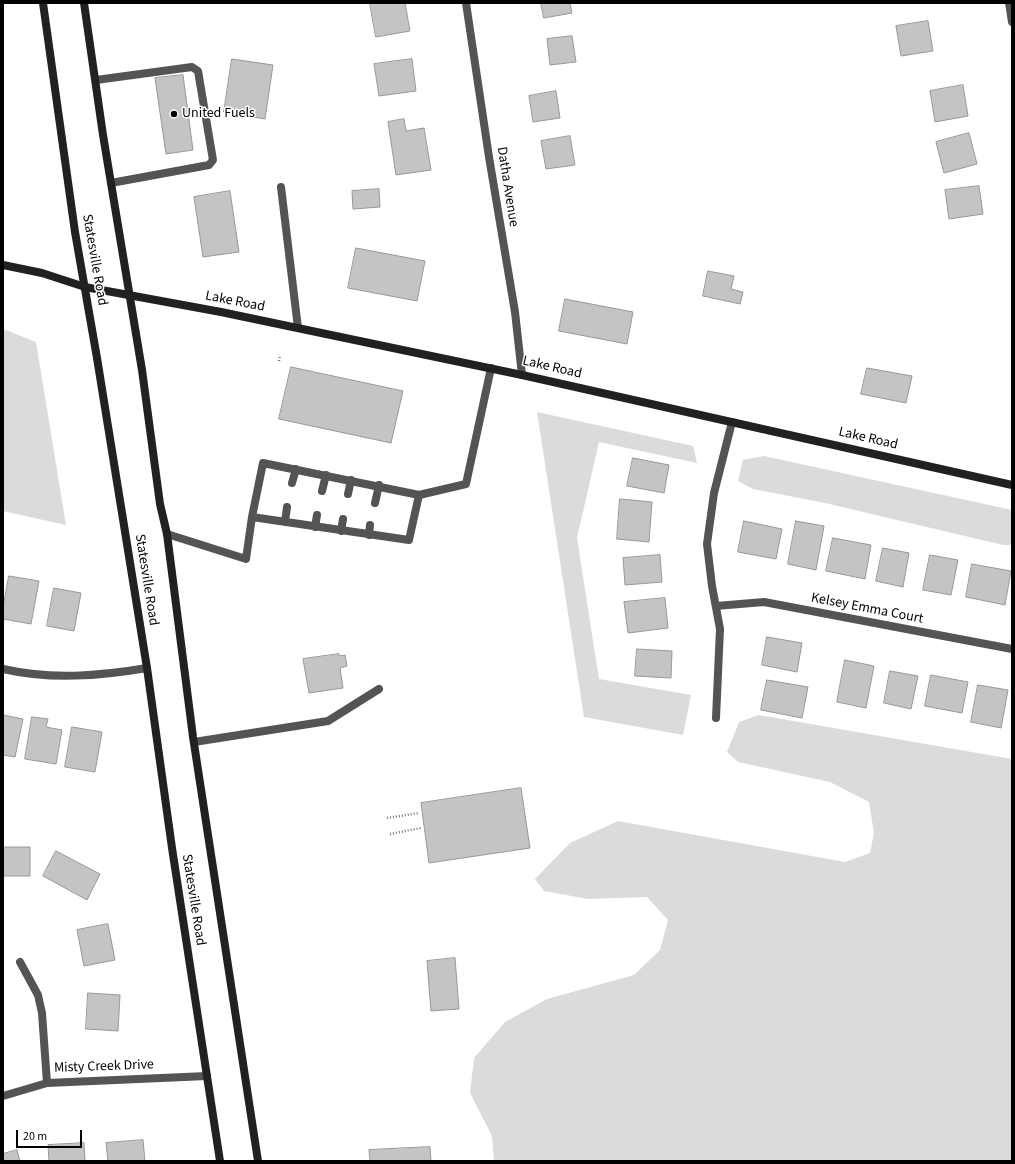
<!DOCTYPE html>
<style>
body{margin:0}
#map{position:relative;width:1015px;height:1164px;overflow:hidden;background:#fff;font-family:"Source Sans 3",sans-serif}
canvas{display:block}
.frame{position:absolute;inset:0;border:4px solid #000;pointer-events:none}
.scale{position:absolute;left:16px;top:1130px;width:66px;height:18px;box-sizing:border-box;border:2px solid #000;border-top:0;padding-left:5px;font-size:12px;line-height:14px;white-space:nowrap;color:#000;-webkit-text-stroke:3px #fff;paint-order:stroke}
</style>
<div id="map">
<canvas width="1015" height="1164"></canvas>
<div class="frame"></div>
<div class="scale">20 m</div>
</div>
<script>
const ctx = document.querySelector('canvas').getContext('2d');
ctx.lineJoin = 'round';
function fill(path, color) { ctx.fillStyle = color; ctx.fill(path, 'evenodd'); }
function trace(path, color, width, dash) { ctx.strokeStyle = color; ctx.lineWidth = width; ctx.lineCap = dash ? 'butt' : 'round'; ctx.setLineDash(dash || []); ctx.stroke(path); }
function drawText(font, color, halo, rows, align = 'center') {
  ctx.font = font + ' "Source Sans 3",sans-serif'; ctx.lineWidth = 3; ctx.setLineDash([]); ctx.textBaseline = 'middle'; ctx.strokeStyle = halo; ctx.fillStyle = color; for (const [text, x, y, turn = 0] of rows) {
    ctx.save(); ctx.translate(x, y); ctx.rotate((+turn || 0) * Math.PI / 180); ctx.textAlign = isNaN(turn) ? turn : align; if (halo) ctx.strokeText(text, 0, 0); ctx.fillText(text, 0, 0); ctx.restore();
  }
}
const green = new Path2D(`
 M3,329l33,13 30,183 -63,-14z
 M537,412l156,34 4,17 -98,-21 -22,96 22,141 92,16 -8,40 -99,-18z
 M764,456l248,54v35h-9l-178,-42 -72,-14 -15,-8 5,-21z
 M759,715l253,44v402h-518l-2,-25 -22,-43 4,-35 31,-36 42,-23 87,-24 26,-25 8,-30 -21,-23 -59,2 -44,-8 -9,-12 35,-36 48,-22 227,41 25,-9 4,-20 -5,-31 -39,-20 -92,-20 -11,-10 12,-30z`);
const building = new Path2D(`
 M370,3h35l5,28 -34,6z
 M541,3h29l2,10 -28,5z
 M928,21l5,30 -32,5 -5,-30z
 M572,36l4,26 -26,3 -3,-26z
 M232,59l41,6 -8,54 -41,-7z
 M412,59l4,32 -37,5 -5,-32z
 M183,75l10,75 -27,4 -11,-76z
 M963,85l5,31 -33,6 -5,-31z
 M556,91l4,27 -27,4 -4,-26z
 M404,119l2,12 18,-3 7,42 -35,5 -8,-53z
 M969,133l8,31 -33,9 -8,-31z
 M570,136l5,29 -29,4 -5,-28z
 M979,186l4,28 -34,5 -4,-29z
 M379,189l1,18 -27,2 -1,-18z
 M230,191l9,61 -36,5 -9,-60z
 M356,248l69,13 -8,40 -69,-13z
 M708,271l26,5 -3,13 12,3 -3,12 -37,-8z
 M565,299l68,13 -6,32 -68,-13z
 M291,367l112,24 -12,52 -112,-24z
 M867,368l45,8 -6,27 -45,-9z
 M633,458l36,7 -5,28 -37,-7z
 M620,499l32,3 -3,40 -32,-3z
 M744,521l38,8 -6,30 -38,-7z
 M796,521l28,5 -8,44 -28,-6z
 M833,538l38,7 -6,34 -39,-8z
 M883,548l26,5 -6,34 -27,-6z
 M660,555l2,27 -37,3 -2,-27z
 M930,555l28,5 -7,35 -28,-5z
 M972,564l39,7 -6,34 -39,-8z
 M9,576l30,5 -8,43 -28,-5v-11z
 M54,588l27,5 -7,38 -27,-5z
 M665,598l3,30 -40,5 -4,-31z
 M767,637l35,6 -5,29 -35,-7z
 M637,649l35,2 -1,27 -36,-2z
 M339,654v2l6,-1 2,11 -7,2 3,20 -34,5 -6,-34z
 M845,660l29,6 -8,42 -29,-6z
 M890,671l28,5 -7,33 -27,-6z
 M931,675l37,7 -6,31 -37,-7z
 M767,680l41,7 -6,31 -41,-8z
 M978,685l30,5 -7,38 -30,-6z
 M3,715l20,4 -8,38 -12,-2z
 M32,717l16,2 -2,8 16,3 -6,34 -31,-5z
 M72,727l30,5 -7,40 -30,-5z
 M521,788l9,60 -101,15 -8,-60z
 M3,847h27v29h-27z
 M56,851l44,23 -13,26 -44,-24z
 M108,924l7,36 -31,6 -7,-36z
 M455,958l4,51 -28,2 -4,-50z
 M88,993l32,2 -2,36 -32,-2z
 M143,1140l2,21h-37l-2,-18z
 M84,1143l1,18h-36l-1,-16z
 M430,1147l1,14h-61l-1,-11z
 M17,1150l3,11h-17v-7z`);
const path = new Path2D(`
 M279,361l1,-6
 M387,818l32,-5
 M390,834l31,-6`);
const lane = new Path2D(`
 M96,80l96,-13 6,4 15,89 -4,5 -98,18
 M281,187l17,141
 M292,483l4,-14
 M322,491l4,-16
 M348,494l3,-14
 M375,503l4,-18
 M252,517l11,-54 156,32
 M285,522l2,-15
 M315,527l2,-12
 M341,531l2,-12
 M167,534l79,25 6,-42 157,23 10,-45 47,-11 25,-116
 M369,535l1,-10
 M194,742l134,-21 51,-32`);
const street = new Path2D(`
 M466,3l23,154 26,155 7,63
 M1009,3l3,19
 M716,606l48,-4 248,47
 M3,669c48,11 97,7 144,-1
 M716,718l4,-89 -8,-43 -5,-42 7,-51 18,-71
 M20,962l18,33 4,18 5,70
 M3,1096l44,-13 160,-7`);
const secondary = new Path2D(`
 M43,3l32,229 22,126 50,310 25,180 48,313
 M84,3l19,132 39,235 18,134 7,30 26,203 65,424
 M3,265l39,8 43,14 136,25 301,63 490,110`);
const markers = [
 [174,114,4,"#000"]
];
const poiNames = [
 ["United Fuels",182,114]
];
const streetNames = [
 ["Datha Avenue",507,187,81],
 ["Statesville Road",94,260,80],
 ["Lake Road",235,302,11],
 ["Lake Road",552,368,13],
 ["Lake Road",868,439,13],
 ["Statesville Road",146,580,81],
 ["Kelsey Emma Court",867,609,11],
 ["Statesville Road",193,900,81],
 ["Misty Creek Drive",104,1067,-2]
];
fill(green, '#dbdbdb');
fill(building, '#c4c4c4');
trace(building, '#989898', 1);
trace(path, '#767676', 2.5, [1, 2]);
trace(lane, '#545454', 8);
trace(street, '#545454', 8);
trace(secondary, '#212121', 8);
for (const [x, y, r, color] of markers) { const dot = new Path2D(); dot.arc(x, y, r, 0, 2 * Math.PI); ctx.fillStyle = color; ctx.fill(dot); trace(dot, '#fff', 1.5); }
drawText('14px', '#000', '#fff', poiNames, 'left');
drawText('14px', '#000', '#fff', streetNames);
</script>
